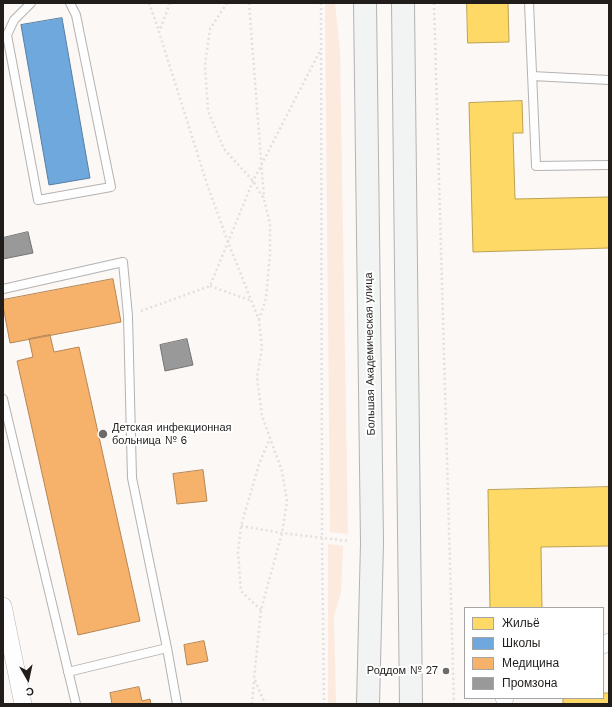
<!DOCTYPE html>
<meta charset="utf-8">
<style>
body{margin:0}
#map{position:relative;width:612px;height:707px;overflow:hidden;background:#fbf8f6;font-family:"Work Sans",sans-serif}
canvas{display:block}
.frame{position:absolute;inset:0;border:4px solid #201d1b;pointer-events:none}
.legend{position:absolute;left:464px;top:607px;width:140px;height:92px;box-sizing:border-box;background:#fff;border:1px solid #a6a5a4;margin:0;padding:5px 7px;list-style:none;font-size:12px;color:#201d1b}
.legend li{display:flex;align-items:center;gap:8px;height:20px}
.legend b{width:20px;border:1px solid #a6a5a4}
.north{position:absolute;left:8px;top:659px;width:40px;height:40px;-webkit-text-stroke:3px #fff;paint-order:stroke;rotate:171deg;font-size:11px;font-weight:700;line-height:16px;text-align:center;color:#201d1b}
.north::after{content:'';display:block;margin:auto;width:14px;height:18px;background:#201d1b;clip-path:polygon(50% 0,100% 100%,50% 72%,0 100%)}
</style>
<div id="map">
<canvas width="612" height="707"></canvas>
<div class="frame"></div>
<ul class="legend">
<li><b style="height:11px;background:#ffd966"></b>Жильё</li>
<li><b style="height:11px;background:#6fa8dc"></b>Школы</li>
<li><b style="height:11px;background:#f6b26b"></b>Медицина</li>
<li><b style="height:11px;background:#999"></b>Промзона</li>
</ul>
<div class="north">С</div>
</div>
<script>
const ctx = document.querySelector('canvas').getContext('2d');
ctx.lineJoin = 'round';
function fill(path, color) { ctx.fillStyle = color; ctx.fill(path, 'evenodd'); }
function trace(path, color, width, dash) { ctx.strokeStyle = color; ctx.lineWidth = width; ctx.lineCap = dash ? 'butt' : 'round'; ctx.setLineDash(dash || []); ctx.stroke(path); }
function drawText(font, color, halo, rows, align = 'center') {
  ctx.font = font + ' "Work Sans",sans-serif'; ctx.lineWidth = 4; ctx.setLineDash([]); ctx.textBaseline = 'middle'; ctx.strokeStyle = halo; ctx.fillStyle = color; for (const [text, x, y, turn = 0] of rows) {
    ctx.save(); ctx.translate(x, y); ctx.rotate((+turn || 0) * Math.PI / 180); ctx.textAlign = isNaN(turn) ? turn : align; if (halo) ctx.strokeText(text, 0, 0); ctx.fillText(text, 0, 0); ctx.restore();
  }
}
const green = new Path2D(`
 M325,3h10l5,48 8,483 -18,-2z
 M328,544l15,2 -2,46 -7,24 2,88h-8z`);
const homes = new Path2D(`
 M467,3h41l1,39 -41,1z
 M522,101l1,32h-10l2,66 94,-2v51l-136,4 -4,-149z
 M609,487v59l-68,1 1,61h-52l-2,-118z
 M603,693h6v11h-46v-6h40z`);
const schools = new Path2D(`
 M62,18l28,160 -41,7 -28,-160z`);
const health = new Path2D(`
 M113,279l8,43 -111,21 -7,-37v-6z
 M50,335l4,17 25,-5 61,274 -62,14 -61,-274 16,-4 -4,-18z
 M203,470l4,31 -30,3 -4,-30z
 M204,641l4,20 -21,4 -3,-20z
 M139,687l3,14 8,-2 1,5h-39l-2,-11z`);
const industry = new Path2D(`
 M28,232l5,21 -30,6v-21z
 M187,339l6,26 -28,6 -5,-26z`);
const path = new Path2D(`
 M149,3l10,28
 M170,3l-11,29 48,152 21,58 31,78 3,28 -5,29 5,39 20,55 5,30 -5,32 -21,77 -7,68 11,26
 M227,3l-17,26 -5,36 3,46 16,38 29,32 11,18 6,25v30l-4,44 -7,22
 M249,3l15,195
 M321,3l1,535 2,166
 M434,3l20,701
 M210,286l42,15
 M141,311l69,-25 43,-105 68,-132
 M241,526l41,7 67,8
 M261,610l-20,-19 -3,-38 3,-27 18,-62 11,-26
 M252,704l2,-25`);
const service = new Path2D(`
 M31,3l-17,17 -7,15 31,165 73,-13 -35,-172 -6,-12
 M529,3l7,163 73,-1
 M532,76l77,4
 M3,289l120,-27 5,54 4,162 35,170 -99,24
 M3,399l73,305
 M167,648l10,56`);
const minor = new Path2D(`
 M3,606l20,98
 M603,645l6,-3
 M504,698h1`);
const secondary = new Path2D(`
 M365,3l7,540 -4,161
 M403,3l8,701`);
const markers = [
 [103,434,5,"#6d6a68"],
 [446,671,4,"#6d6a68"]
];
const streetNames = [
 ["Большая Академическая улица",370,354,-91]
];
const poiNames = [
 ["Детская инфекционная",112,428],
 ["больница № 6",112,441],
 ["Роддом № 27",438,671,"right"]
];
fill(green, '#fdeadf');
fill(homes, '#ffd966');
trace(homes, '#bca150', 1);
fill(schools, '#6fa8dc');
trace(schools, '#577ea2', 1);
fill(health, '#f6b26b');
trace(health, '#b68553', 1);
fill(industry, '#999');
trace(industry, '#757473', 1);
trace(service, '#b5b2b1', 10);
trace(minor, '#b5b2b1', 18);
trace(secondary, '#b5b2b1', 24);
trace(path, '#e2e0df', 2.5, [2, 3]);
trace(service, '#fefefe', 8);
trace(minor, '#fefefe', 17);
trace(secondary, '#f1f4f3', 22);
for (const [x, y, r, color] of markers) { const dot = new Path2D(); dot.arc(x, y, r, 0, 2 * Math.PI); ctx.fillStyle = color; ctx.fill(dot); trace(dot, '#fff', 1.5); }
drawText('11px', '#201d1b', '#fff', streetNames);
drawText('11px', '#201d1b', '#fff', poiNames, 'left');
</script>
